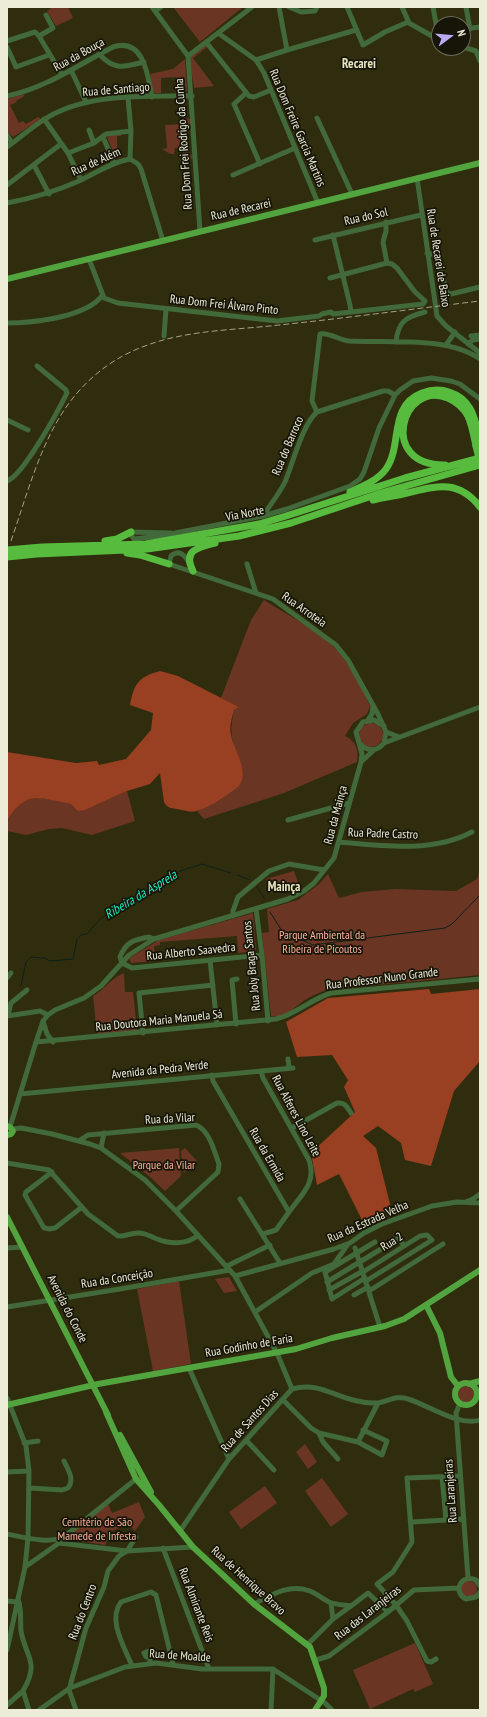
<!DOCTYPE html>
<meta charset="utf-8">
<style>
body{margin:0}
#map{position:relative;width:487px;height:1717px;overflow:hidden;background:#2f2d0d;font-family:"PT Sans Narrow",sans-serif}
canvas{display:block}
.frame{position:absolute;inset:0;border:8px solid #ececd9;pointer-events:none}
.north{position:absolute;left:431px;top:16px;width:40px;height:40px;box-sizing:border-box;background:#161508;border:1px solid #6c6b5c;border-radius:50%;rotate:74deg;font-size:11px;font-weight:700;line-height:16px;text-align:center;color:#ececd9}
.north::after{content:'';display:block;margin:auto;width:14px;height:18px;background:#bda9f5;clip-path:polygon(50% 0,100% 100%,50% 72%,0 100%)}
</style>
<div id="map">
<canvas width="487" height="1717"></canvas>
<div class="frame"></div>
<div class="north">N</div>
</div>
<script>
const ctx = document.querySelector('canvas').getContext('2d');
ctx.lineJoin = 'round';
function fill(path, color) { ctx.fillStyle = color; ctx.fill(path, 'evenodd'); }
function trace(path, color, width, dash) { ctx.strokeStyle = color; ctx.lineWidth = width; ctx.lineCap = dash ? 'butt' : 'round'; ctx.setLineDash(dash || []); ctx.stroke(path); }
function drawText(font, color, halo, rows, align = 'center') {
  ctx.font = font + ' "PT Sans Narrow",sans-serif'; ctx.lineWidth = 3.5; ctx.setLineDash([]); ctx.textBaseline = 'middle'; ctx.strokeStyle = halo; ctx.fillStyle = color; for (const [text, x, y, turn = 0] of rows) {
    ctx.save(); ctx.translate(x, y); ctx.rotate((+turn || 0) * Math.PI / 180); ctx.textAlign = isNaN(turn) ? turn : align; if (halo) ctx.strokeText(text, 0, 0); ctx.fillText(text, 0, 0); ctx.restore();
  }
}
const green = new Path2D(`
 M53,7h15l5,11 -17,8 -9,-15z
 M173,7h70l-43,35z
 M204,44l3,3 -14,11 21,28 -20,2 -5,-32z
 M185,59l2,31 -1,2 -8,1 -2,-16 -15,1v15h-6l-2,-3 -3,-16 23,-5z
 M25,94l-2,3 -7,4 1,1 -7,3 9,18 4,-2 3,3 12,-7 3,2 -28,18 -6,-6v-32z
 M183,118l7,1v5l-4,1 3,29 4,2 -1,3h-8l-2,-11h-7l-1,6h-4l-8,-5 5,-1 -2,-23 18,-1z
 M120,133l1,3h-4v13h3v9l-4,1 -9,-22z
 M264,600c22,14 55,31 73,50 14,15 24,37 33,56l-3,8 -14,9 -8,13c11,5 14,14 12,26l-73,31 -80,26 -7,-8 12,-6 24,-63c-3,-11 -1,-21 1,-32l5,-3 -18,-9 30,-78z
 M359 735a12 12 0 1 1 24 0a12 12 0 1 1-24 0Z
 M127,791l8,30 -43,14 -30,-7 -13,1 -23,6 -19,-4c0,-9 2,-13 7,-20 13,-21 38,-11 57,-7l2,2 8,4 13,-4z
 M294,871l5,14 -29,8 -4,-14z
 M479,872l1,103 -154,15c-7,3 -13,5 -18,8 -11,7 -23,21 -37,18l-9,-83 7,-1 -2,-23 31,-9 21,-16 9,-10 11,24 23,-6 33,-3 61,2 21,-12z
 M253,913l3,38 -18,2 -1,-17 -77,6v3l-6,1 1,15 -24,2 -2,-5 30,-18z
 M124,973l1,19h8l4,38 -40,4 -4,-38c11,-6 19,-19 31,-23z
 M179,1148l2,28 -16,15 -16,-15 -29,-23z
 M185,1148l12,13 -13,12 -1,-2 -2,-20z
 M229,1277l8,14 -13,2 -9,-14z
 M179,1281l12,83 -38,7 -16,-82z
 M458 1394a8 8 0 1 1 16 0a8 8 0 1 1-16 0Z
 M305,1444l12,18 -9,7 -12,-17z
 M322,1478l26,36 -17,13 -26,-36z
 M265,1486l12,17 -36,26 -12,-17z
 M139,1502l6,15 -10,14 -7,-7 -16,7 -7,14 -33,-5 -2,-5 38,-31 4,9z
 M461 1589a8 8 0 1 1 16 0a8 8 0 1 1-16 0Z
 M415,1643l18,41 -18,8 -2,-3 -43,20 -17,-39z`);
const forest = new Path2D(`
 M160,671l18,5 61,31 -5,3c-2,8 -5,17 -3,25 3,16 19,36 8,51 -10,8 -30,22 -43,25 -6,2 -13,-1 -19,-2 -6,-1 -10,-1 -13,-7l-4,-29 -10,11 -23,7 -42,19 -7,1 -7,-7c-30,-6 -47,-15 -64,18v-70l69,11 21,-2 2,4 27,-6 25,-29 2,-17 -23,-8c4,-21 8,-28 30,-34z
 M429,989l2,5 49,-5v72l-26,30 -23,75 -26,-6 -4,-17 -23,-17 -15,10 13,12 15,60 -26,18 -26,-52 -22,11 -5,-27 1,-7 42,-39 -11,-25 4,-7 -16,-25 -35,2 -11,-35 42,-24z`);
const stream = new Path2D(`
 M237,875l13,5
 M257,887l7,11
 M270,912l12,19 31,14 132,-17 7,-4 28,-29
 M21,985l5,-23 5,-5 14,1 5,3 23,-2 4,-20 4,-4 6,-1 14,-16 79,-47 22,-7 29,9`);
const minor = new Path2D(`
 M152,7l36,49
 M279,7l8,43
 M289,7l12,5 14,-1 2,-4
 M347,7l16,38 22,-13 23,-10
 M402,7l7,16 30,17
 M433,7l4,22h2
 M466,7l4,22
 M155,11l6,-4
 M463,29l17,-2
 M218,33l38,27 8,13 54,130
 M39,36l14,-8 -7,-13
 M7,41l28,-9 4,4 23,39
 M206,42l43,54 5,1 17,-7
 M7,47l9,20 33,-12
 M463,47l13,4 4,10
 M99,54c16,17 24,13 45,8
 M188,56l12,175
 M188,56l64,-49
 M256,60l31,-10 69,-20
 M71,70l15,32
 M246,93l-12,11 26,60
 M7,96c39,-8 71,-31 106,-49 31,-10 35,29 39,50
 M128,98l3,33 -1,28
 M317,118l35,76
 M44,119l24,34 13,27
 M89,130l5,13
 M7,135l5,8
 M103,137l11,26
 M7,147c17,-12 32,-27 51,-35 38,-18 91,-16 134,-16
 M68,153l26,-10 12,-9 25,-3
 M34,165l15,29
 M233,175l62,-27
 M417,178l20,138 9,10 34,27
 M7,185l54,-41
 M7,203c27,-5 47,-11 72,-22 17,-8 33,-19 51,-22l8,5 3,5 22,72
 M386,222v9l-3,11 4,21
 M333,235l17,70 1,7
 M315,240l106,-25
 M427,253l9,2 11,38 4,1 29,-7
 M89,259l15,39 14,5 159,18 42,-5 3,-2 9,-2 2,2 90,-10 2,-3 -10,-9 -18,-24 -5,-4 -5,-1 -57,15
 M7,323c25,0 68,-5 89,-21 2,-2 4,-4 6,-6
 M164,336l2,-27
 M471,336l9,-1
 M396,342c2,-21 10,-25 29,-30
 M468,344l5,-4 7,-1
 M446,345l9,-13
 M317,412l-5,-11 8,-67c9,-2 19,6 29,7 39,2 98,-5 131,18
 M7,420l21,10
 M7,481c16,-5 52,-72 60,-88l-1,-3 -29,-24
 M263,516c7,-11 16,-22 22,-34 8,-19 17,-57 32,-70l66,-21h5l7,4
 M171,533l-40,-1v3l3,4 26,-3 103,-20 24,-7 63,-23 10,-7 4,-7 15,-44 16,-33 5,-5 13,-9 18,-3 20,3 9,3 20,15
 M189,563c-4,-8 -10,-14 -18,-7l-2,8 104,35 63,46 12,15 30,54 8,18 -2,11c-7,9 -17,9 -25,0l-3,-11 7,-10 11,-2 10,6
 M247,564l9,29
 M368,720l4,-6 1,-9
 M386,732l13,5
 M384,743l96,-36
 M361,762l13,-12
 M288,820l61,-17
 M339,842c44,4 93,11 133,-10
 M256,909l6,46 6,66
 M233,916v-5l5,-14 31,-26 20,-7 35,6
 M154,939l-5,-2c-16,3 -23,5 -29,20l2,6 10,5 130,-13
 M210,960l7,65
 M7,978l4,-5
 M8,1015l3,-12 16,-13
 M7,1016l33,-5 8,4
 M43,1021l4,13 6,8
 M236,1024l-4,-44 5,-1
 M143,1033l-4,-40 74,-8
 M36,1042l240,-23c21,-5 35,-20 55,-26l149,-14
 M288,1059l1,9
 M261,1071l2,7 46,82c8,23 -8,35 -20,52
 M212,1075l1,6 76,131 -13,18 -13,4
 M20,1094l273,-26
 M10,1127l26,-85 7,-21 5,-6 7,-5 29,-12 17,-12 28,-31 25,-16 134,-40 16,-8 10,-8 20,-25 27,-96 1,-8 -3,-11
 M292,1128l45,-25c8,-1 10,4 14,10
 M12,1129l9,-1 31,6 38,10 11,4 44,32 31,31 59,65 42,77 15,36
 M80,1140l8,-5 108,-10c14,6 18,26 23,39l-1,8 -42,39
 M101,1148l3,-15
 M7,1163l42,7 39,44 30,22c7,1 14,-4 21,-3 7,0 12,4 18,6 12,5 31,6 41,-4
 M52,1172l-26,20 -1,3 19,33 6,1 5,-1 27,-21
 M240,1199l40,64
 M466,1202l7,-3 7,-5
 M7,1248l16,-1
 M355,1248l25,79
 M227,1266l43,-21
 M363,1272l57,-36 7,-1 5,5 -66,41
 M235,1276l99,-27 16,-6 14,-10 18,-9 50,-18 25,-4 23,1
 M365,1278l-33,21 -7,-27 50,-30
 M327,1282l72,-44 5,8
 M329,1290l34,-19
 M369,1291l74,-47
 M354,1295l14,-8
 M7,1307l113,-18 110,-19
 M255,1312l57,-39 22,-9 14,-20
 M189,1368l40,91
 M7,1398l19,48 3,25 -1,67 -3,29 -18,83
 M283,1400l28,28 8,5 39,9 24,13 5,-14 -24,-11
 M460,1403l-4,10 12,165
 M319,1433l4,9 15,17
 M246,1440l28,30
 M358,1442l20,-39
 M24,1443l14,-2
 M7,1472l22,-1
 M442,1477l4,43
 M29,1488l33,2 6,-2c7,-9 0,-18 -4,-27
 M412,1522l52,-3
 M180,1531l49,-72 63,-70c28,-8 44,10 71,13 4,1 11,1 15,1 11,-2 18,-8 30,-4 20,6 51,28 72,21
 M7,1534c16,3 44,11 58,2l71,-57h2
 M163,1548l46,121
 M25,1567l34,-24 68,8 66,-4
 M480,1586l-4,-6c-15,-7 -24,12 -10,19l10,-2 4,-5
 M18,1599c4,11 2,20 3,32 5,28 19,30 2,60l6,19
 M7,1601l10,1
 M331,1603l2,16
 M254,1604c17,-9 36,-21 56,-13 7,3 13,8 19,11 7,3 15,3 22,4l17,-13 20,19
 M308,1644l25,-25 18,-13
 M436,1659l-5,3 -4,-1 -20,-40 -11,-16 -19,-21 16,-12 19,-30 -5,-64 53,-2
 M316,1660l13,-4 59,-44 26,-22 45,-2
 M150,1663v-6l3,-1 -2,-6 -7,3 2,4h4
 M132,1666c-7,-18 -25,-46 -11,-64l30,-10 5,3 17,69
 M7,1705l16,-14
 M39,1710l31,-22 55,-21 31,-4 46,6h71l52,34 7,7
 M76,1710l-7,-20 17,-62 18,-41 4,-16 11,-15 8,-5 9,-14
 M271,1710l2,-41`);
const major = new Path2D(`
 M7,279l473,-116
 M7,1126l3,1 3,4 -2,3 -4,1
 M7,1217l101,198
 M426,1305l14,28 11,44 7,9
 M455 1394a11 11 0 1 1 22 0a11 11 0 1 1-22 0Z
 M469,1384l11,-3
 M7,1405l91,-21 198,-35 36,-11 53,-12 19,-7 76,-49
 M106,1412l30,67 23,26 34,42 61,57 56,43 14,41v8l-9,14
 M120,1435l31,57`);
const highway = new Path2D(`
 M445,465c-68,1 -43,-86 3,-67 9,4 15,9 20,18 4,9 6,20 8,30
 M350,492c13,-6 27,-11 36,-23 17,-24 2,-63 36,-76 8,-3 18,-4 27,-1 23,7 26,27 31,48
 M373,500c11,-3 23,-4 34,-7 30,-7 51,-14 73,14
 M105,541l12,-2 14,-7
 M7,550l35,-3 104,-3 113,-20 27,-8 119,-38 75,-20
 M127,553l13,2 29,9
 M7,557l30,-3 110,-5 92,-13 52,-13 90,-30 99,-28
 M193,571c-11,-21 6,-24 22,-28`);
const rail = new Path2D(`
 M11,541c16,-46 31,-105 62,-143 19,-24 44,-42 72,-52 41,-16 91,-16 134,-21 67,-7 134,-16 201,-24`);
const highwayBridge = new Path2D(`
 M476,446l4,17`);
const streetNames = [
 ["Rua da Bouça",79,55,-29],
 ["Rua de Santiago",116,90,-5],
 ["Rua Dom Freire Garcia Martins",297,128,67],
 ["Rua Dom Frei Rodrigo da Cunha",184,144,-94],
 ["Rua de Além",96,162,-24],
 ["Rua de Recarei",241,210,-13],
 ["Rua do Sol",366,217,-13],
 ["Rua de Recarei de Baixo",438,258,81],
 ["Rua Dom Frei Álvaro Pinto",224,305,6],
 ["Rua do Barroco",288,446,-67],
 ["Via Norte",245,514,-11],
 ["Rua Arroteia",304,610,35],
 ["Rua da Mainça",336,815,-75],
 ["Rua Padre Castro",383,834,2],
 ["Rua Alberto Saavedra",191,952,-6],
 ["Rua Joly Braga Santos",252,966,-96],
 ["Rua Professor Nuno Grande",382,979,-7],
 ["Rua Doutora Maria Manuela Sá",159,1021,-6],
 ["Avenida da Pedra Verde",160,1070,-6],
 ["Rua Alferes Lino Leite",296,1116,62],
 ["Rua da Vilar",170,1119,-3],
 ["Rua da Ermida",267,1155,60],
 ["Rua da Estrada Velha",368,1222,-24],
 ["Rua 2",392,1242,-32],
 ["Rua da Conceição",117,1279,-9],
 ["Avenida do Conde",67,1309,63],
 ["Rua Godinho de Faria",249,1346,-10],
 ["Rua de Santos Dias",250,1421,-48],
 ["Rua Laranjeiras",451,1491,-94],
 ["Rua de Henrique Bravo",248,1581,42],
 ["Rua Almirante Reis",196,1605,69],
 ["Rua do Centro",83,1612,-69],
 ["Rua das Laranjeiras",368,1613,-38],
 ["Rua de Moalde",180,1656,4]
];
const parkNames = [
 ["Parque Ambiental da",322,936],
 ["Ribeira de Picoutos",322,950],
 ["Parque da Vilar",164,1166],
 ["Cemitério de São",97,1523],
 ["Mamede de Infesta",97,1537]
];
const neighbourhoodNames = [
 ["Recarei",359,64],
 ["Mainça",284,887]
];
const waterNames = [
 ["Ribeira da Asprela",141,895,-31]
];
fill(green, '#6b3524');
fill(forest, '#993f22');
trace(stream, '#0e201b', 1);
trace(minor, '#42693a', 5);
trace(major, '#52a43e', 6);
trace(highway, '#57bb3e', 7);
trace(rail, '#a4a38b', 1, [6, 3]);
trace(highwayBridge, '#57bb3e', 7);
drawText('12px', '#ececd9', '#161508', streetNames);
drawText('12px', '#feb29b', '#161508', parkNames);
drawText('bold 13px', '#e7e5c0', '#161508', neighbourhoodNames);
drawText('italic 13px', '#1cedc5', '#161508', waterNames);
</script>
